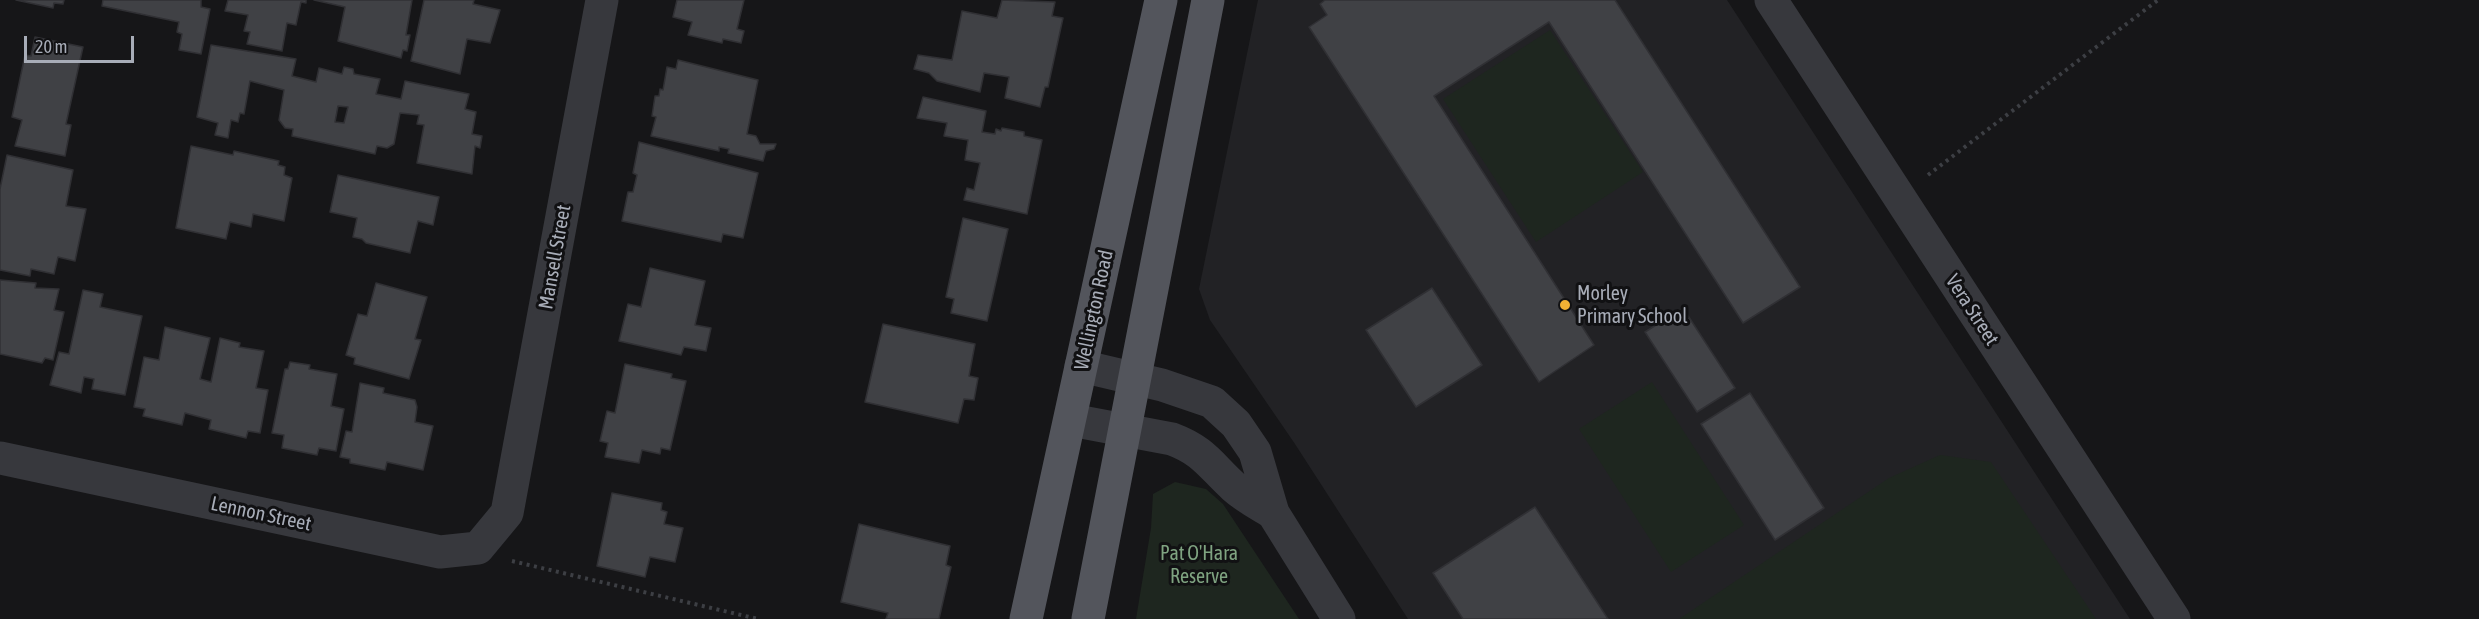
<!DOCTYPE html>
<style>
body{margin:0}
#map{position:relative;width:2479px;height:619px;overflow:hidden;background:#161618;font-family:"Asap Condensed",sans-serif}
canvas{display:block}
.scale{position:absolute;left:24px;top:36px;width:110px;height:27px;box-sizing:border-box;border:3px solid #a8adb8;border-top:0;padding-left:8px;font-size:18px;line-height:21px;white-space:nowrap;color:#a8adb8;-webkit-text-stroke:4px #111113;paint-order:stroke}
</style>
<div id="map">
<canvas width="2479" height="619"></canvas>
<div class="scale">20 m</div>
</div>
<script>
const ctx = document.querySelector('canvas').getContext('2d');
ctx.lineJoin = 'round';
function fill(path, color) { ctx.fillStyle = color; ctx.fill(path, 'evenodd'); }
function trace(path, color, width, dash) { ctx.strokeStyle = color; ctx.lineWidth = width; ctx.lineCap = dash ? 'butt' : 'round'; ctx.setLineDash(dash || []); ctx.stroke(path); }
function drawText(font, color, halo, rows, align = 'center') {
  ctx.font = font + ' "Asap Condensed",sans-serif'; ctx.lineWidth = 6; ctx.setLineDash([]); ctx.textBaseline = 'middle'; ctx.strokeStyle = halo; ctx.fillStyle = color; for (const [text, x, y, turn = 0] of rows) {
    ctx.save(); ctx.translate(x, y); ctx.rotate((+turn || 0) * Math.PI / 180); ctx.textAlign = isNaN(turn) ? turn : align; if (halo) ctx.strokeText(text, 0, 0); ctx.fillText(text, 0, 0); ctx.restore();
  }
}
const built = new Path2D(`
 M1258,0h469l403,619h-722l-113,-175 -85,-124 -11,-31z`);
const green = new Path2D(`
 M1550,30l93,142 -107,70 -93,-143z
 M1652,382l92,143 -73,47 -92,-143z
 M1940,455l51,7 105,157h-417l210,-141z
 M1175,482l31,7 17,15 76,115h-163l15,-91 2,-34z`);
const building = new Path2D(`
 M16,0h48l-1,4 -9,-1 -1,5z
 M103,0h98v7l9,2 -9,45 -22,-4 3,-16 -5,-2 2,-10 -77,-16z
 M228,0h78v3l-5,-1 -5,23 -9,-2 -5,28 -35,-7 3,-12 -6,-1 4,-16 -23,-4z
 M314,0h98l-6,35h4l-3,16 -4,-1 -2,8 -63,-17 7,-34z
 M424,0h50l-1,4 27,6 -10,33 -23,-4 -7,35 -49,-13z
 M677,0h67l-7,29 7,2 -3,12 -18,-4 -1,4 -34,-8 4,-13 -19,-5z
 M1002,0l53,2 -3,14 11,2 -15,69h-3l-5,20 -35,-9 4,-21 -25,-4 -4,19 -43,-11 -8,-8 -15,-4 4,-14 34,5 10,-49 35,7z
 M1325,0h290l185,287 -57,36 -194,-301 -115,74 160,249 -55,37 -230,-355 18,-12 -7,-11z
 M35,37l48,10 -17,77 5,1 -6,31 -50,-10 7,-26 -10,-3 13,-62 6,1z
 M211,45l85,14 -4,17 24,6 3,-14 23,6 2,-7 9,2 1,5 26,5 -4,15 25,5 4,-18 64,13 -4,15 11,3 -4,22 10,2 -2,12 -5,-2 -3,28 -55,-11 7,-38 -7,-1 2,-9 -19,-2 -6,31 -7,4 -10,-2 -2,8 -83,-18 1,-7 -8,-1 -6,-8 5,-30 -34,-9 -6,33 -4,-1 -2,9 -7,-2 -3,18 -13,-3 3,-12 -21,-6zM338,106l10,1 -4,16 -9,-1z
 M678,60l80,20 -11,54 9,2 4,8h16l-2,5 -8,2 -3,10 -35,-8 1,-4 -10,-2v4l-68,-15 5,-19 -4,-1 3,-20h4l1,-7 3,1 4,-23 9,2z
 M923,97l63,14 -4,21 13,2 1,-5 5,2 1,-3 22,4v4l18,4 -15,74 -63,-14 3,-12 7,2 6,-27 -15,-3 3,-20 -24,-4 3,-13 -30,-5z
 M639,142l119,31 -15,65 -20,-4 -2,8 -99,-21 6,-29h5l4,-17 -4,-2z
 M191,146l42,9 1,-4 45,10 -1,4 7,2 -1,8 8,3 -8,43 -31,-7 -2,13 -21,-5 -4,17 -50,-11z
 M7,155l66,15 -7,36 20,3 -11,52 -17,-4 -4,17 -23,-5 -1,7 -30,-6v-81z
 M338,175l101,22 -6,28 -15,-4 -8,32 -44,-10 -4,-4 -9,-2 4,-19 -27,-6z
 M963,218l45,11 -21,92 -36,-8 3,-14 -8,-2z
 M650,268l55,13 -10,44 16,3 -5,23 -22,-4 -3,8 -62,-14 9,-37 13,3z
 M0,280l36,3 -1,5 24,1 -5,21 10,2 -11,48 -8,-2 -3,5 -42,-9z
 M376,283l51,14 -12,42 6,1 -12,39 -55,-15 1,-6 -9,-3 12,-41 9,2z
 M1432,288l50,77 -66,42 -50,-77z
 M83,290l20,4 -3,13 42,9 -17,79 -33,-6 2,-10 -10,-2 -3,16 -31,-8 9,-33 10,2z
 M1683,308l52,80 -38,24 -52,-80z
 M883,324l92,20 -6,32 9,2 -4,22 -10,-1 -6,24 -93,-21z
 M165,327l45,11 -10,41 11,3 9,-44 20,5 -1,4 25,4 -8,37 12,2 -8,43 -12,-2 -2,7 -37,-9 2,-9 -26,-7 -3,12 -39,-9 2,-7 -11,-2 10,-50 15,3z
 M290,362l20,3 -1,4 28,5 -6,32 13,3 -8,42 -17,-3 -2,7 -35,-7 2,-13 -12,-2 13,-64h3z
 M625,364l47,10 -1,4 15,3 -16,69 -9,-2 -1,6 -18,-4 -3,13 -34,-6 3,-14 -8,-2 7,-30 8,2z
 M360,383l24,5 -1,5 32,7 2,7 -2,15 18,4 -10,44 -36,-8 -2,8 -35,-7v-4l-10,-2 6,-26 6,1z
 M1750,393l74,115 -49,32 -74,-116z
 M612,493l50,10 -1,7 6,2 -3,12 19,4 -8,34 -25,-5 -5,20 -48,-11z
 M1535,507l73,112h-145l-30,-46z
 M859,524l91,22 -4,19 5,2 -12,52h-53l2,-6 -47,-11z`);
const path = new Path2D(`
 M1928,175l230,-175
 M512,561l246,58`);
const minor = new Path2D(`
 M1771,0l403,619
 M1081,366l81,19 50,17 24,22 19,28 18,61 66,106
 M1071,420l101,19c32,12 38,26 62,48 11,10 26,18 39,26
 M0,458l440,94 38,-4 29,-35 95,-513`);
const major = new Path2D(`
 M1026,619l135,-619
 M1088,619l120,-619`);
const markers = [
 [1565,305,6,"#f2b134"]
];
const streetNames = [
 ["Mansell Street",555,257,-80],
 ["Wellington Road",1094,310,-78],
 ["Vera Street",1972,310,57],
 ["Lennon Street",261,514,12]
];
const poiNames = [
 ["Morley",1577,294],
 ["Primary School",1577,317]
];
const parkNames = [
 ["Pat O'Hara",1199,554],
 ["Reserve",1199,577]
];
fill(built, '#222225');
fill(green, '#1e261f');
fill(building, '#404145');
trace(building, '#303034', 1.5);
trace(path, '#3d3f44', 4, [3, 4.5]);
trace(minor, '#37383d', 33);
trace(major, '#53555c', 33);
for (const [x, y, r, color] of markers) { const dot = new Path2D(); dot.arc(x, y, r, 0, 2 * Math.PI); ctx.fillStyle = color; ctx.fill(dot); trace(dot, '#111113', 2); }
drawText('20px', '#a8adb8', '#111113', streetNames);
drawText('20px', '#a8adb8', '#111113', poiNames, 'left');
drawText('20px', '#7fa381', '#111113', parkNames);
</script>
